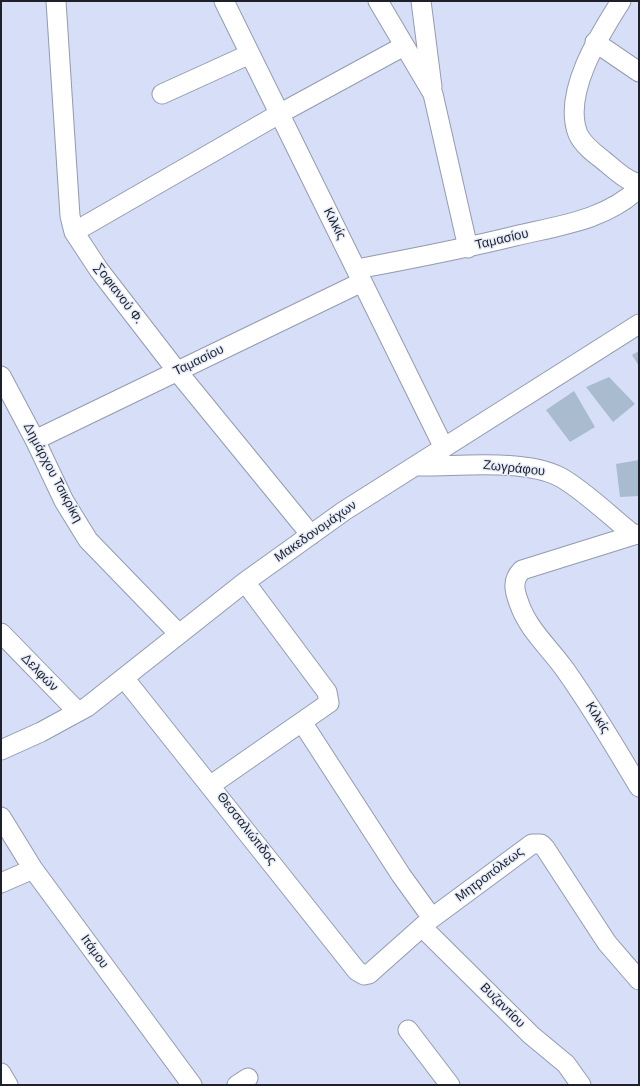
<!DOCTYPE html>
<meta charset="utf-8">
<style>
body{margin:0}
#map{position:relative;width:640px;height:1086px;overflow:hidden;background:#d6dff7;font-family:"Nunito Sans",sans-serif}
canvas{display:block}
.frame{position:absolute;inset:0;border:2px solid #1e212a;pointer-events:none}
</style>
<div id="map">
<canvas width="640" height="1086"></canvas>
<div class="frame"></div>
</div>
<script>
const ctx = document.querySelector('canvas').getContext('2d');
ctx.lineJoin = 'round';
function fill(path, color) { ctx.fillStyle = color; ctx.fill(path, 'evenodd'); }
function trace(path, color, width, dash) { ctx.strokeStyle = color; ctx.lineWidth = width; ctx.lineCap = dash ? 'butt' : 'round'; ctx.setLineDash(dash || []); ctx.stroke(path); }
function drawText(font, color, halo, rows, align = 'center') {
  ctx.font = font + ' "Nunito Sans",sans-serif'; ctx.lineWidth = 3; ctx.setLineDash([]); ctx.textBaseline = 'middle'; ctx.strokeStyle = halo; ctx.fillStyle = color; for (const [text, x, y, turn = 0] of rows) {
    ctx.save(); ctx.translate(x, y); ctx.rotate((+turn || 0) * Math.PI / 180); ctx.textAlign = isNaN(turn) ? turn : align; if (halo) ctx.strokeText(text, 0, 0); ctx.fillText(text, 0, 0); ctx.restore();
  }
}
const building = new Path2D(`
 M639,351v15l-7,-11z
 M609,377l26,27 -22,18 -27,-35z
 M574,391l21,36 -25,15 -24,-32z
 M639,460v36l-19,1 -4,-33z`);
const minor = new Path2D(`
 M56,1l14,215 4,16 25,38 78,101 134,164
 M224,1l220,447
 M378,1l55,93 35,154
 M421,1l11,86
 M621,1c-21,33 -59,92 -43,133 5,11 16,19 25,26 11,9 22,20 36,24
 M595,42l44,30
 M162,94l88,-40
 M74,232l205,-118 125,-68
 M357,269c53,-10 106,-20 158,-33 42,-10 92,-16 124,-48
 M1,376l34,64 29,61 24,39 91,94
 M35,440l327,-158
 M415,466c41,1 109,-8 145,11 24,13 52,41 74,58l5,-1
 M634,535l-112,35c-10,10 -8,20 -3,33 9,27 31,45 47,68 26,37 50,77 73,116
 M1,633l77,79
 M124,678l233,293 7,4 5,-1 63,-56 100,-74h9l4,4 62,95 32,37
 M302,722l99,153 31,43
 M1,750l40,-18 46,-25 158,-125 99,-71 295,-187
 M211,785l118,-82 -2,-11 -82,-110
 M1,817l32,52 159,216
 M1,883l32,-14
 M422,927l109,108 35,29 15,21
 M408,1030l42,55
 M1,1073l7,12
 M237,1085l11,-7`);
const streetNames = [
 ["Κιλκίς",334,224,63],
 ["Ταμασίου",502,240,-13],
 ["Σοφιανού Φ.",118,294,53],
 ["Ταμασίου",199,361,-26],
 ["Ζωγράφου",514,469,6],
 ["Δημάρχου Τσικρίκη",52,473,62],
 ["Μακεδονομάχων",316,532,-35],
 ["Δελφών",39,673,46],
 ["Κιλκίς",597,718,58],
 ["Θεσσαλιώτιδος",246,829,52],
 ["Μητροπόλεως",490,875,-37],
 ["Ιτάμου",94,952,54],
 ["Βυζαντίου",502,1006,45]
];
fill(building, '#a9bbce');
trace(minor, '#939bb1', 21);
trace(minor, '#fff', 19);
drawText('13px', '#1e212a', '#e7edfb', streetNames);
</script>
